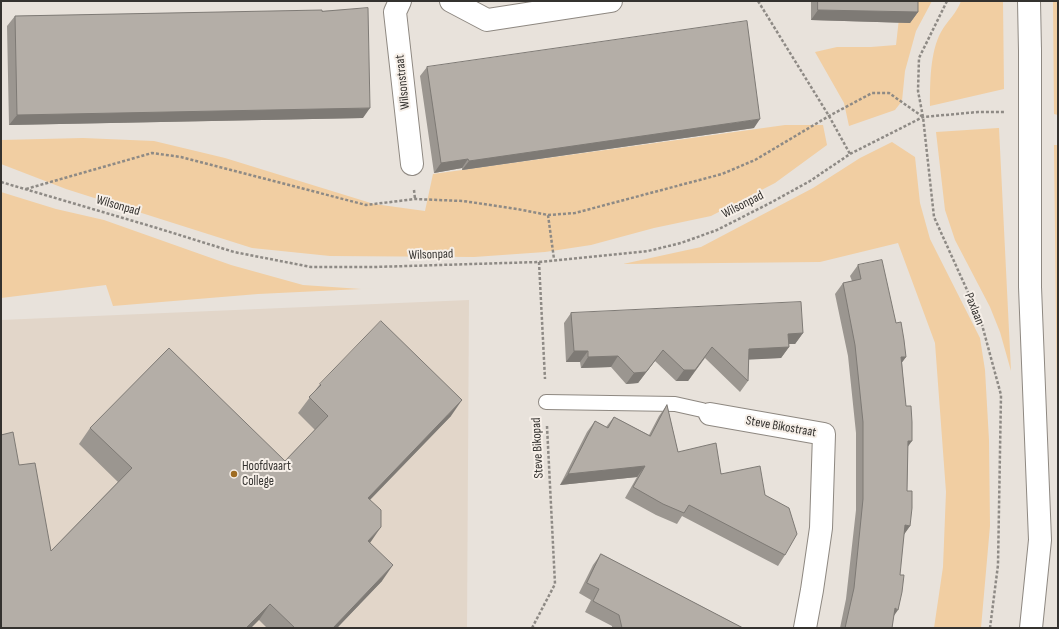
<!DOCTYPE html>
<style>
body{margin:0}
#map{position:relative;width:1059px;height:629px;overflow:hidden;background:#e8e2db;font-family:"Sofia Sans Condensed",sans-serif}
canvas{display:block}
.frame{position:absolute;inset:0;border:2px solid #34322f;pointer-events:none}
</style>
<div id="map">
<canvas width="1059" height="629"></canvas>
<div class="frame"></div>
</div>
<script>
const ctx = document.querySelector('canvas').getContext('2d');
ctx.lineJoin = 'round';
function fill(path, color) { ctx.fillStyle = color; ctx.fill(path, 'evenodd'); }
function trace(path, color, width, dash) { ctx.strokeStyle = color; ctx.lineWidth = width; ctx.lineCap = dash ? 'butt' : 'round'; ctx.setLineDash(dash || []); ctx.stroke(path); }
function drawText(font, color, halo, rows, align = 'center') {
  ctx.font = font + ' "Sofia Sans Condensed",sans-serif'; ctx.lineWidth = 4; ctx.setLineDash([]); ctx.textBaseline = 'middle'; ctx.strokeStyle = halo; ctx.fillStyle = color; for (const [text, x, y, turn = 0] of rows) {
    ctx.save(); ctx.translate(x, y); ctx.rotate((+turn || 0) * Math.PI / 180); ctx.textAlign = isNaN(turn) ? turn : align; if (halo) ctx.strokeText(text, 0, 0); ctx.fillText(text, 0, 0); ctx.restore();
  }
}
const built = new Path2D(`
 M469,300l-2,328h-466v-308z`);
const green = new Path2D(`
 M901,1h31l-16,30 -11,40 -3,30 -7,9 -46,16 -5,-23 -29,-51 22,-5h34l25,-2z
 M961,1h42l1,88 -74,17c0,-23 0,-54 11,-74 6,-11 16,-19 20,-31z
 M1053,1h5v114l-4,-1z
 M785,125h38l4,20 -52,38 -64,33 -57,12 -63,17 -46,7 -71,5 -144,-1 -78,-8 -186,-59 -65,-25v-24l82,-2 71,3 71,17 149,46 51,7 8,-37z
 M998,128h1l12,243 -11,-39 -10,-25 -35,-67 -10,-30 -9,-78z
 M892,142l23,15 5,46 10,36 50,99 5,32 4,70 1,86 -9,102h-47l9,-61 3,-75 -11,-149 -37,-100 -78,19 -197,2 78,-17 112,-59 47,-30z
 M1054,145h4l-1,262z
 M1,192l55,17 48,11 127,45 72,20 58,4 21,-1 -124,6 -145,12 -7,-21 -105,13z`);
const path = new Path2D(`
 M758,1l71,115 21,38
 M947,1l-28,57 -1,33 5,26 11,100 47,104 20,74 -3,170 -8,63
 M1,182l156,46 77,24 77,15h63l165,-5 109,-11 33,-8 36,-13 55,-28 38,-21 40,-27 73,-37 55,-5h26
 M26,189l126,-36 29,4 185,48 49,-6 48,2 54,8 31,6 27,-2 147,-39 33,-14 74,-44 43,-23h17l34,24
 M414,190l1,9
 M548,215l6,44
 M539,262l6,117
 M532,628l23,-44 -8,-158`);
const service = new Path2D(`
 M546,402l129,2 27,6 8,4`);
const minor = new Path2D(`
 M400,1l-5,11 17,152
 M451,1l36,19 124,-19
 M710,414l114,20 -3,94 -9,62 -7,38`);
const tertiary = new Path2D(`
 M1029,1l1,50
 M1030,182v105l10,253 -9,88`);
const tertiaryBridge = new Path2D(`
 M1030,51v131`);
const wall = new Path2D(`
 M811,1h107v11l-8,11 -99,-3z
 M322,11l41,107 -354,7 -2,-99 8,-10z
 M427,67l327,61 -292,42v-2l-28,5 -14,-97z
 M858,265l38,58 10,34 -4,5 6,85 -1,44 3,35 -6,8 -12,94h-52l6,-29 10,-89v-77l-8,-77 -13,-62 8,-11 9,-2 -2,-5z
 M571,313l232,20 -8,11h-6v3l-8,11 -32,1 -1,22 -8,11 -35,-34 -17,23h-12l-21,-20 -17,22 -12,1 -15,-17 -30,1 -1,-6h-14l-2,-39z
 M320,384l131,32 -81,84v43l12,38 -45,47h-70l-8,-8 -258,8 18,-163 32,86 67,-69 -39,-38 11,-16 195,33 30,-31 -17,-17z
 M667,405l11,47 87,43 20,60 -7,11 -96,-50 -5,8 -21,-9 -31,-17 12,-21 -77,8 27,-53 8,-11 11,6 8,-10 35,18 10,-19z
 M601,554l142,74h-131v-2l-27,-14 6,-12 -12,-7 14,-28z`);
const shadedWall = new Path2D(`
 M818,10l100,2 -8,11 -99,-3z
 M370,108l-7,10 -354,7 8,-10z
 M760,119l-6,9 -292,42 7,-9z
 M468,159l-6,9 -28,5 7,-10z
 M803,333l-8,11h-14l7,-10z
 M712,347l-24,34h-12l8,-11z
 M789,347l-8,11 -39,2 7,-11z
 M663,350l-25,33 -12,1 8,-11z
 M574,351h14l-8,11h-14z
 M618,356l-7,11 -30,1 7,-11z
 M901,357h5l-8,11z
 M462,400l-11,16 -95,98 12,-16z
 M908,441h4l-8,11z
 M645,466l-8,11 -77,8 8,-11z
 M905,525l5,1 -7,10z
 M381,527l-11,16 -2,-2z
 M393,565l-11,16 -45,47h-4z
 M270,604l-11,16 -8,8h-5z
 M895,608l3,2 -7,10z`);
const building = new Path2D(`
 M818,1h100v11l-100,-2z
 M368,8l2,100 -353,7 -2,-99 307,-6v1z
 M747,21l13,98 -291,42 -1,-2 -27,4 -14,-96z
 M882,260l14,63 5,-1 3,18 2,17h-5l5,49h5l1,16v19h-4l-1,50h5v17l-2,18 -5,-1 -5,50h4l-2,17 -4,18 -3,-2 -3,20h-47l9,-40 9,-89v-77l-8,-77 -12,-62 18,-4 -3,-14z
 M801,302l2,31 -15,1 1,13 -40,2 -1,32 -36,-34 -17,23h-11l-21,-20 -17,22 -12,1 -16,-17 -30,1v-6h-14l-3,-38z
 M381,321l81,79 -94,98 13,12v17l-13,14 25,24 -60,63h-38l-25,-24 -24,24h-245v-193l12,-3 6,33 16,-2 16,88 81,-83 -42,-40 79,-80 116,113 43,-45 -19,-19 12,-12 -1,-1z
 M667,405l11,47 38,-9 5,31 39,-8 5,29 24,13 8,26 -12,21 -96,-50 -5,8 -21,-9 -30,-17 12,-21 -77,8 27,-53 13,7 6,-11 36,19z
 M601,554l142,74h-121l-3,-13 -26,-14 6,-12 -12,-6z`);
const markers = [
 [234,474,4,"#9f6c22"]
];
const streetNames = [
 ["Wilsonstraat",403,82,-96],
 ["Wilsonpad",743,205,-27],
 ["Wilsonpad",118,206,16],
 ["Wilsonpad",431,255,-2],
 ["Paxlaan",974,309,68],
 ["Steve Bikostraat",781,427,10],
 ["Steve Bikopad",538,448,-93]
];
const poiNames = [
 ["Hoofdvaart",242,467],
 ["College",242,482]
];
fill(built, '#e2d6c9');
fill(green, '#f1cea2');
trace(service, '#8e8881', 16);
trace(minor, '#8e8881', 24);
trace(tertiary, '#8e8881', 24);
trace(path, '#8e8a85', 2.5, [3, 2]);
trace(service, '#fff', 14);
trace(minor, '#fff', 22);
trace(tertiary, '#fff', 22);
trace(tertiaryBridge, '#8e8881', 24, []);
trace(tertiaryBridge, '#fff', 22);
fill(wall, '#9b9690');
fill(shadedWall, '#7e7a75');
fill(building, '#b4aea7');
trace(building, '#7e7a75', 1);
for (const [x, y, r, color] of markers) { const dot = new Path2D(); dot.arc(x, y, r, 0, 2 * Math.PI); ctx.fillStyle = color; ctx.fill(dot); trace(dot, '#f6efe8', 1.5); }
drawText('13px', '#34322f', '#f6efe8', streetNames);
drawText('13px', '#34322f', '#f6efe8', poiNames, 'left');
</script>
